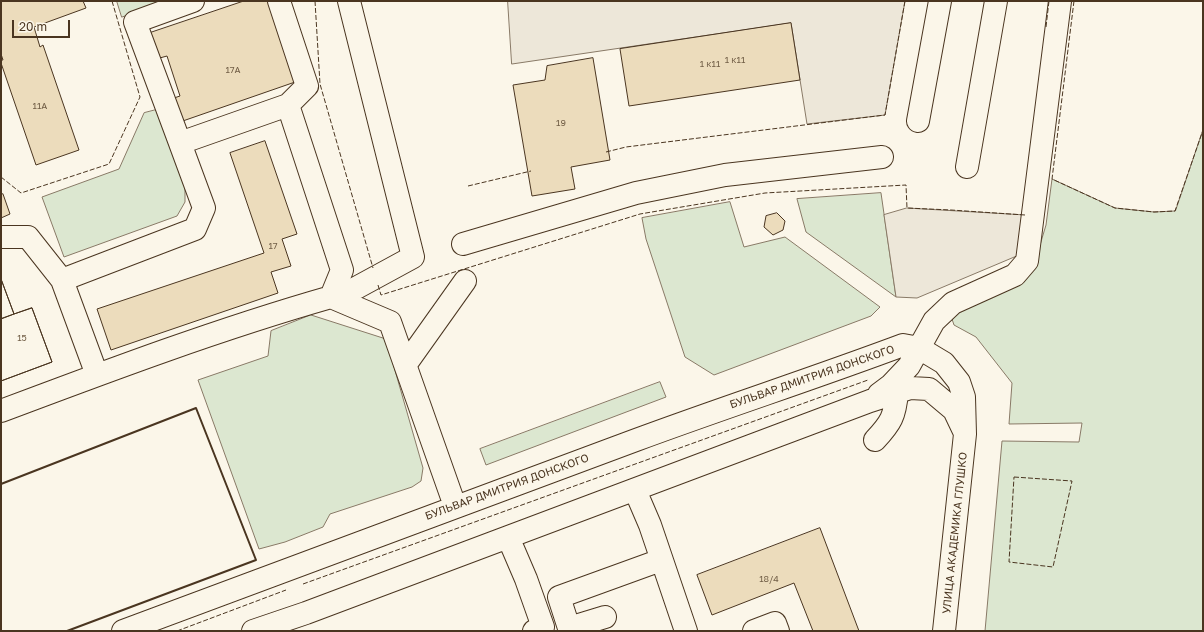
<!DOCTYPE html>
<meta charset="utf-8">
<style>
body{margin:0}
#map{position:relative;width:1204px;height:632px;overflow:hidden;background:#fbf6e9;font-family:"Golos Text",sans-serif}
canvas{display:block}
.frame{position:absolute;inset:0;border:2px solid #4a3520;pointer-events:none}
.scale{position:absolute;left:12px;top:20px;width:58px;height:18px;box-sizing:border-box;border:2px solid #4a3520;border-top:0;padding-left:5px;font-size:12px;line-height:14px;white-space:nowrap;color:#4a3520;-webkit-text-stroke:3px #fbf6e9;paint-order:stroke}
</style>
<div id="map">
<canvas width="1204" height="632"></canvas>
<div class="frame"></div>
<div class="scale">20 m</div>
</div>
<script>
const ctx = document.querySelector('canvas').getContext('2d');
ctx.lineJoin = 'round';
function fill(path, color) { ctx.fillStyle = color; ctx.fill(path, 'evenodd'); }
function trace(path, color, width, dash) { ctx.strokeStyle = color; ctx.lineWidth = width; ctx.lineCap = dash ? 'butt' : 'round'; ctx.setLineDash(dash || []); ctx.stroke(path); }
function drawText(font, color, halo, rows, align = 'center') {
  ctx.font = font + ' "Golos Text",sans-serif'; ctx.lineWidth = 3; ctx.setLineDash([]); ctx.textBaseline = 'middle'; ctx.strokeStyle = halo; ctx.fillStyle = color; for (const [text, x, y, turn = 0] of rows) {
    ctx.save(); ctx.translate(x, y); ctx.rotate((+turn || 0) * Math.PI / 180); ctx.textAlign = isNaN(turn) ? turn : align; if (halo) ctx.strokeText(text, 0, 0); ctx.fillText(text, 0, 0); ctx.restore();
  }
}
const green = new Path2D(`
 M117,1h39l1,4 -35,12z
 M156,110l29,77v15l-8,14 -113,41 -22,-60 77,-28 25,-56z
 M1203,130v501h-218l17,-190 77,1 3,-19 -73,1 3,-41 -36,-46 -22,-12 -3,-9 83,-51 12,-40 6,-46 63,29 39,4 21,-1z
 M881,193l15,104 -90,-65 -9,-33z
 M730,202l14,45 41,-10 95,70 -9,9 -157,59 -29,-18 -39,-118 -4,-21z
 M311,315l75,24 37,129 -2,13 -9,6 -82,27 -7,13 -38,15 -26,7 -61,-169 70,-24 3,-25z
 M660,382l6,15 -180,68 -6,-16z`);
const parking = new Path2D(`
 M508,1h397l-20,114 -78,9 -16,-101 -279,41z
 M907,208l119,7 -7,40 -102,43 -21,-1 -12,-82z`);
const building = new Path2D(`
 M1,1h82l3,7 -52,19 6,20 3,-2 36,105 -43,15 -35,-102v-3h2l-2,-6z
 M244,1h26l28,80 -121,42 -9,-23 12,-4 -13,-40 -11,3 -9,-25z
 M791,23l9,57 -171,26 -9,-57z
 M593,58l17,102 -39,7 4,22 -43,7 -19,-111 32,-5 2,-14z
 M265,141l32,93 -15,5 9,27 -20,6 7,21 -167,57 -14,-41 167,-56 -34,-100z
 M3,194l7,20 -9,4v-23z
 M777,213l8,8 -2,9 -10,5 -9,-8 2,-11z
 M1,279l13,35 -13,5z
 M1,279l13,35 18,-6 20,54 -51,19z
 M32,308l20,54 -51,19v-62z
 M820,528l39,103h-46l-19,-48 -82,32 -15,-40z`);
const minor = new Path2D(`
 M279,1l28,85 -19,19
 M918,121l22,-120
 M180,143l-45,-121 58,-21
 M967,167l29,-166
 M1,237h27l34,43
 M463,244l173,-51 89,-18 157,-18
 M331,297l25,-9 57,-31 -64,-256
 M406,364l59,-83
 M97,375l-35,-95 133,-51 9,-21 -24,-65 108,-38 54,165 -11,27
 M879,394l12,-9 18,-19 25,-45 19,-18 62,-28 12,-14 33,-260
 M1,411c109,-41 218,-82 330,-114l59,25 65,184
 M875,440c16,-17 20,-24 22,-48
 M635,490l15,35 36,106
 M508,537l18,42 17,48 -9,4
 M605,617l-36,11 -10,-31 102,-37
 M123,631c171,-63 342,-128 513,-191 89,-33 179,-62 267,-95l16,3 25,15 15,19 5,15 1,37 -21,197
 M253,631l53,-18 564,-212 40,-13 19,1 25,21 10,21
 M754,631l21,-8 3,8`);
const fence = new Path2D(`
 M315,1l5,83 53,184
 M1074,1l-22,178 63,29 39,4 21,-1 28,-81
 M1046,27l3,-26
 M606,152l20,-5 259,-32 20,-114
 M1,177l20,16 88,-29 31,-67 -28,-96
 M468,186l63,-15
 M378,285l3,10 259,-81 125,-21 141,-8 1,23 44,2 74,5
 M1014,477l58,4 -19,86 -44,-5z
 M303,584l565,-204
 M177,631l109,-41`);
const wall = new Path2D(`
 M1,484l195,-76 60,152 -189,71`);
const numberNames = [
 ["1 к11",735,60],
 ["1 к11",710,64],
 ["17А",233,70],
 ["11А",40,106],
 ["19",561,123],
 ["17",273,246],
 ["15",22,338],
 ["18/4",769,579]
];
const streetNames = [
 ["БУЛЬВАР ДМИТРИЯ ДОНСКОГО",812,377,-19],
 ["БУЛЬВАР ДМИТРИЯ ДОНСКОГО",507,487,-20],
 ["УЛИЦА АКАДЕМИКА ГЛУШКО",955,533,-84]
];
fill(green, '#dce7d0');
trace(green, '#887966', 1);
fill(parking, '#ede7d9');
trace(parking, '#887966', 1);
fill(building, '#ecdcbc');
trace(building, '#4a3520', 1);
trace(minor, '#4a3520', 24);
trace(minor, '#fbf6e9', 22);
trace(fence, '#4a3520', 1, [5, 2]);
trace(wall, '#4a3520', 2);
drawText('9px', '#725f47', null, numberNames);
drawText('11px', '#4a3520', '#fbf6e9', streetNames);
</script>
